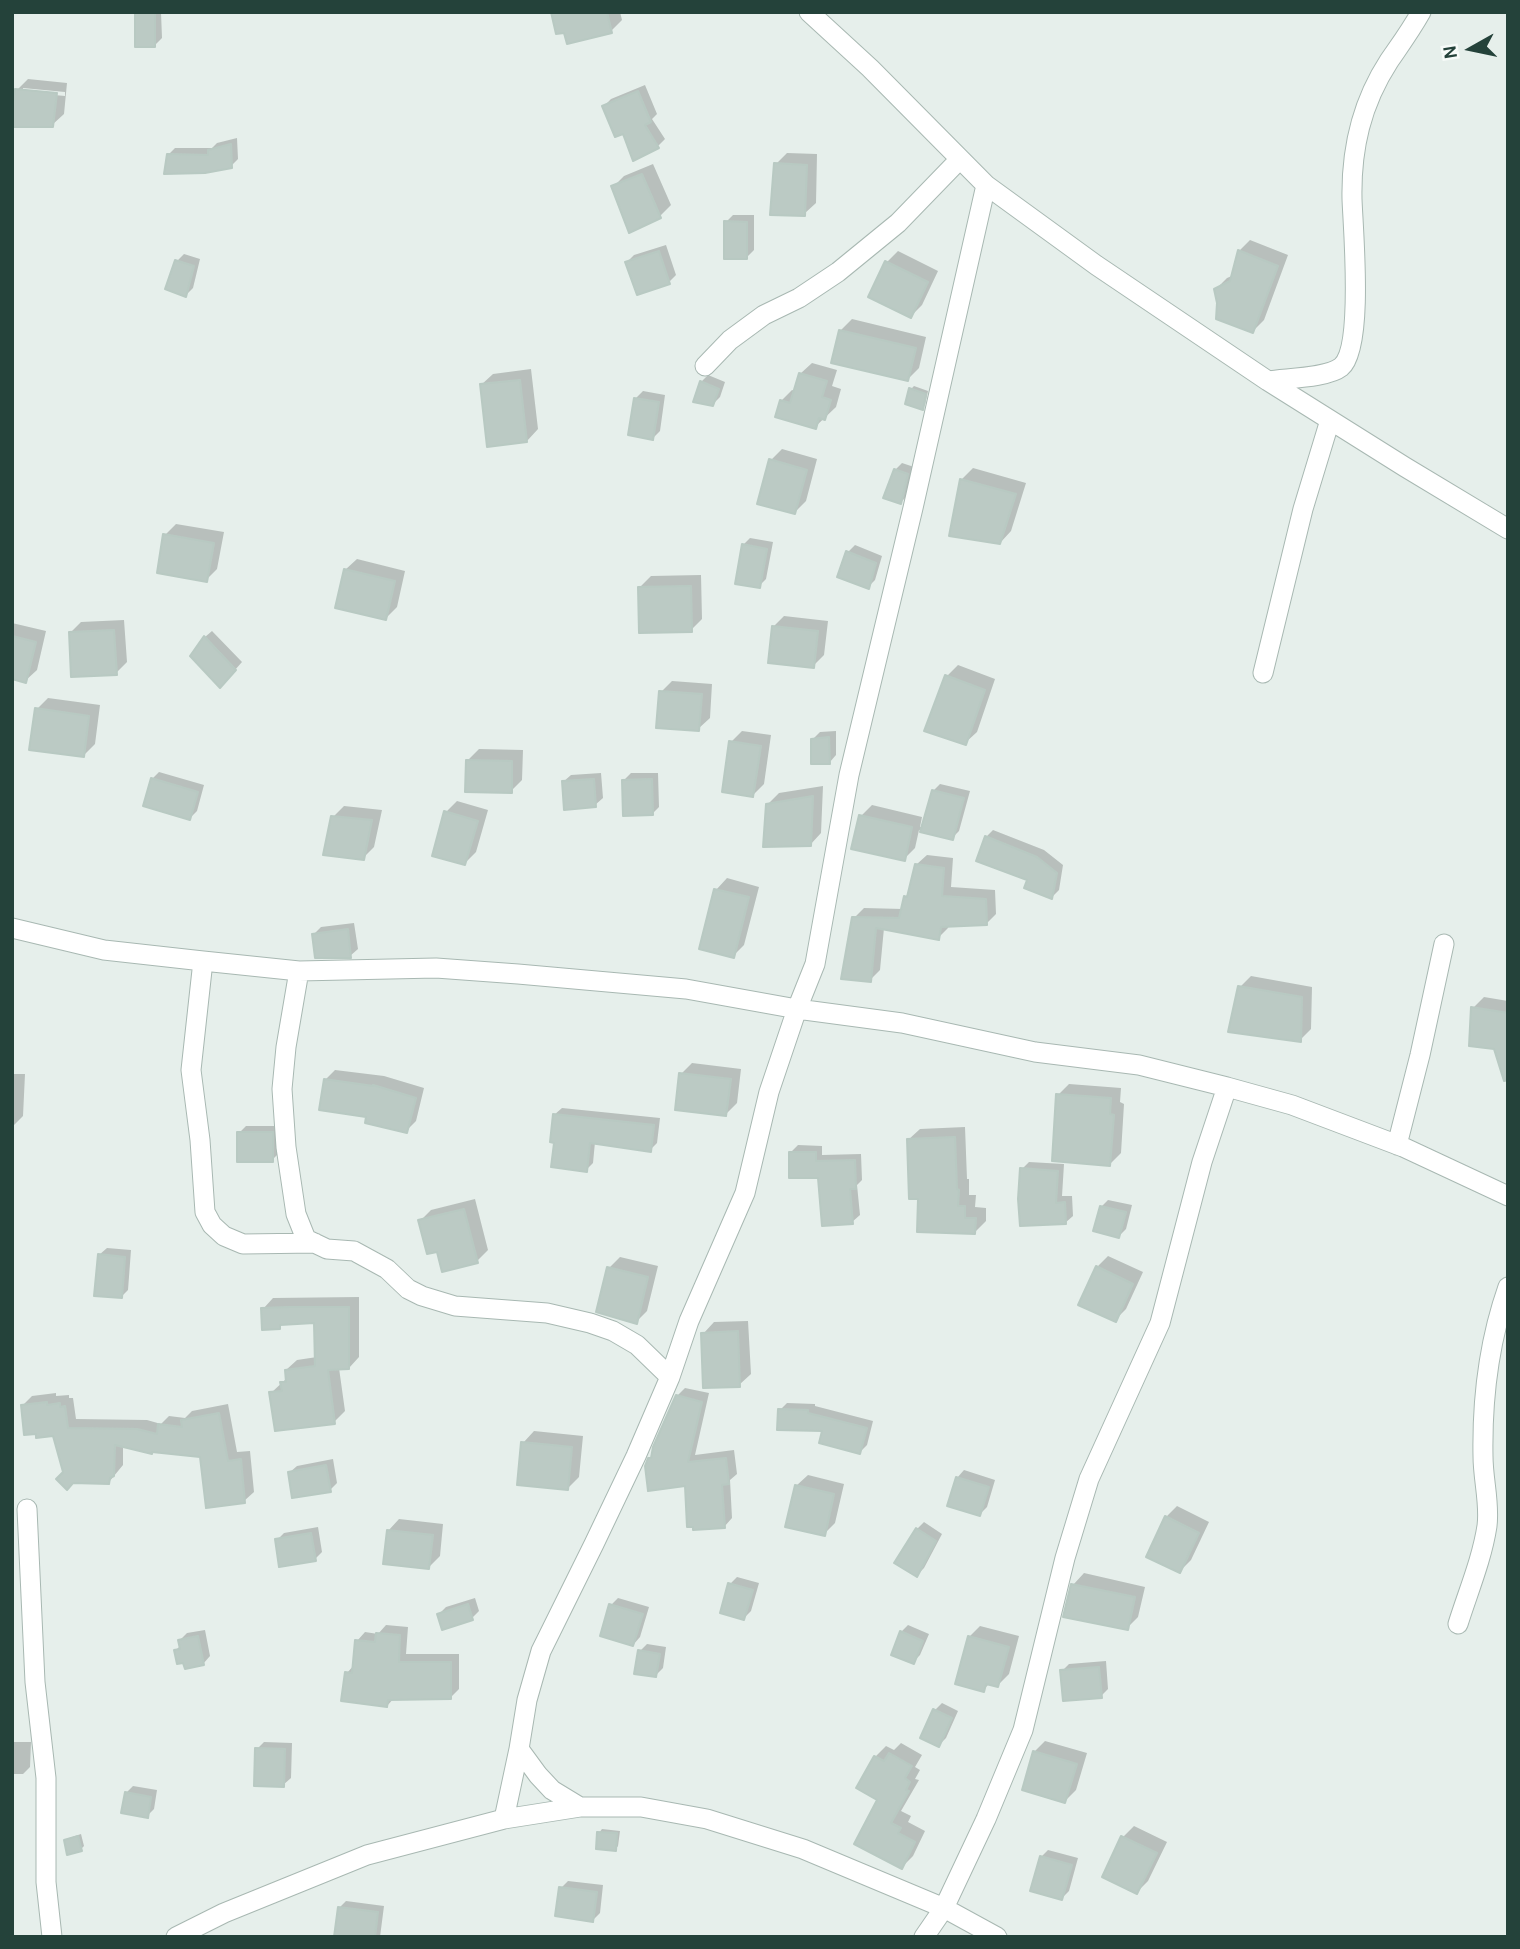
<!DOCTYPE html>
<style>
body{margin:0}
#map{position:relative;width:1520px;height:1949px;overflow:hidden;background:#e6efeb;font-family:Karla,sans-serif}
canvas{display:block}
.frame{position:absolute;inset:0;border:14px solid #24423a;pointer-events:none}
.north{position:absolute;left:1436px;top:14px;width:70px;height:70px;-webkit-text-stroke:5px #f7fbf9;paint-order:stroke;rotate:261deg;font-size:19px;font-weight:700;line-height:28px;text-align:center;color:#24423a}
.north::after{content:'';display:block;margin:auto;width:24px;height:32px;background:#24423a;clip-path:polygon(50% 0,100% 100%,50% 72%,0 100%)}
</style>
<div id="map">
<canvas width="1520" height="1949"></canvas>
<div class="frame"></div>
<div class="north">N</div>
</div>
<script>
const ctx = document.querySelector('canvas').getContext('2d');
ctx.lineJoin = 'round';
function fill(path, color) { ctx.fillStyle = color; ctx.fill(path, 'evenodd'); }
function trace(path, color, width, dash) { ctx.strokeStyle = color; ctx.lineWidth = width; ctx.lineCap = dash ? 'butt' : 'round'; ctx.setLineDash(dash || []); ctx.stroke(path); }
const shadow = new Path2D(`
 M138,12h23l1,26 -7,7 -19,-31z
 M553,12h67l2,8 -11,11z
 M28,79l39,4 -3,31 -12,11 -35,-35zM23,88l42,4v4l-42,-4z
 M645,85l12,29 -5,5 13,20 -7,7 -24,12 -10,-26 -20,-26 7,-7z
 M237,138l1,21 -7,7 -63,-11 7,-7h37l5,-5z
 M787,153l30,1 -1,49 -12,11 -28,-50z
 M653,164l18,41 -11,11 -47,-29 11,-11z
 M733,215h21v35l-7,7 -21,-35z
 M1250,240l38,15 -24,65 -11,11 -34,-28 -3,-14 11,-11 7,-3 5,-24z
 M666,245l10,30 -7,7 -42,-20 7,-7z
 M898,251l40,20 -16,34 -11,11 -24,-54z
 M184,254l16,5 -7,29 -7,7 -9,-34z
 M852,319l74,18 -7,31 -11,11 -68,-48z
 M812,363l25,7 -5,16 9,3 -5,18 -21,20 -34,-26 11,-11 4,1 4,-17z
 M531,369l7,60 -11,12 -46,-56 12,-11z
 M708,375l17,7 -5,15 -7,7 -12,-22z
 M914,386l14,5 -3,14 -3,3 -11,-19z
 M643,391l22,4 -5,36 -7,7 -17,-40z
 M782,449l35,10 -11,42 -11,11 -24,-52z
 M902,463l12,4 -6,28 -7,7 -6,-32z
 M973,468l53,15 -15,48 -11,12 -49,-8 11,-56z
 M176,524l48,8 -7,37 -11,11 -41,-45z
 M750,538l23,4 -7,37 -7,7 -16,-41z
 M855,545l27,11 -7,24 -7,7 -20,-35z
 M357,559l48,12 -8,36 -11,11 -41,-48z
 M701,575l1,44 -11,11 -51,-43 11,-11z
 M784,616l44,5 -4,34 -11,11 -40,-39z
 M124,620l3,42 -11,11 -46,-40 11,-11z
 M12,623l34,8 -9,39 -12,11 -13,-3z
 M212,631l30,31 -15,17 -22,-42z
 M958,665l37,14 -18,53 -12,11 -18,-67z
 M672,681l40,3 -2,34 -12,11 -37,-37z
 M48,698l52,7 -5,39 -12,12 -46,-47z
 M742,731l29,4 -7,49 -11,11 -22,-53z
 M836,731v24l-7,8 -17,-23 8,-8z
 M479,749l44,1 -1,30 -11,11 -43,-31z
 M159,772l45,13 -7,26 -7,7 -38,-39z
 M601,773l2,25 -8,7 -32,-23 8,-7z
 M631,773h27l1,34 -7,7 -28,-34z
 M940,784l30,7 -11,40 -7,7 -33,-8 -4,18 -11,11 -43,-43 11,-11 50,12 -2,10h3l10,-36z
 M823,786l-2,47 -11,12 -42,-41 11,-11z
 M457,801l31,9 -12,42 -11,11 -19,-51z
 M344,806l38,4 -8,37 -11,11 -30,-41z
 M993,830l51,20 19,15 -4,25 -7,7 -66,-60z
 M927,855l26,3 -2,29 44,3 1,24 -10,10 -37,1 -1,3 -10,10 -54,-10 -4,42 -10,10 -16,-62 10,-10 39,1 2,-12 5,-5 7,-28z
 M727,878l32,9 -15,58 -11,11 -17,-66z
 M354,923l4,26 -8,7 -36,-22 7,-7z
 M1251,976l61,11 -1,42 -11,11 -60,-53z
 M1484,997l24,4v58l-35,-51z
 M692,1063l49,6 -4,34 -11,11 -45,-40z
 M335,1070l49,6 40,12 -8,33 -10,10 -37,-15 -43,-37z
 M12,1074h13l-2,42 -11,11z
 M1069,1084l52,4 -1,14 4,2 -3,49 -11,11 -52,-69z
 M562,1108l98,10 -3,25 -7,7 -55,-8 -2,21 -7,7 -30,-29 -2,-26z
 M246,1126h33v27l-7,7 -33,-27z
 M965,1127l2,52h2v16h7l-1,12 11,1v13l-11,11 -56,-35 -11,-57 12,-11z
 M798,1145l24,1v9l39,-1 1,26 -5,5 3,30 -8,7 -32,-46 -29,-24z
 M1029,1162l35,2 -2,32h10l1,20 -8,7 -43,-54z
 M475,1199l13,51 -11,11 -39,-11 -18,-29 11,-11z
 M1108,1200l24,5 -6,24 -7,7 -18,-29z
 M107,1248l24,2 -3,40 -7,7 -22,-42z
 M1108,1256l35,16 -17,37 -11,11 -18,-53z
 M620,1257l38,9 -11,45 -11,11 -27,-54z
 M359,1297v60l-10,11h-10l6,43 -11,11 -63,-29 16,-15 -1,-8 11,-10 20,-3 -2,-36 -31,2 -5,4 -16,-18 10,-11z
 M748,1321l3,53 -12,11 -36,-51 11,-12z
 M685,1388l24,5 -14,62 39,-5 3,24 -7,6 2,38 -8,9 -37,-43 -37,-25 3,-3 24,-60z
 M56,1393v3l13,-1v3h4l3,21 71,1 14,4 8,-8 16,2 7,-7 36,-7 9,48 13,-1 4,41 -10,9 -42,-46 -79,-10v20l-14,17 -45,-10 -9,-38 -33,-28 10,-10z
 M787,1403l28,1v2l58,15 -6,24 -7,7 -36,-23 -44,-19z
 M534,1431l49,5 -4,41 -11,11 -45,-45z
 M333,1459l4,24 -7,7 -41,-17 8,-7z
 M964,1470l31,10 -8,27 -7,7 -23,-36z
 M808,1475l36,9 -9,39 -11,11 -28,-48z
 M1177,1506l32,16 -18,38 -11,11 -14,-54z
 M399,1519l44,5 -3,32 -11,11 -41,-36z
 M924,1522l18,12 -18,34 -7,7v-46z
 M318,1527l4,25 -7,7 -38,-19 7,-7z
 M1084,1573l61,14 -7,30 -11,11 -54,-43z
 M737,1577l22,6 -8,28 -7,7 -14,-34z
 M475,1598l4,13 -7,7 -33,-4 7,-7z
 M618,1598l31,9 -9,30 -7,8 -22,-40z
 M386,1625l22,2 -2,27h53v35l-9,9h-56l-7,8 -40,-33 8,-9 2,-23 8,-9 13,2z
 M908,1625l21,9 -9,21 -7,7 -12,-30z
 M980,1626l39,10 -10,38 -11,11 -8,-2 -7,7 -14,-53z
 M205,1630l5,26 -7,8 -27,-14 5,-5 -1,-5 7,-7z
 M647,1644l19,3 -3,21 -7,7 -16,-24z
 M1106,1661l2,28 -7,7 -39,-25 7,-7z
 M942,1703l16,8 -12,27 -7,7 -4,-35z
 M1045,1741l42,12 -11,37 -11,11 -31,-49z
 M12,1742h19l-1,25 -7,7h-11z
 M264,1742l28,1 -1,35 -8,7 -26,-36z
 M901,1743l21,12 -7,12 5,3 -5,9 4,1 -18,31 10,5 -3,6 17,9 -12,25 -11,11 -23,-68 -4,-42 11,-11 8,4z
 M133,1786l24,4 -3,19 -7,7 -21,-23z
 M1134,1826l33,16 -19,39 -11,11 -33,-16 19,-39z
 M602,1829l18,2 -2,15 -3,4 -16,-17z
 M81,1834l3,12 -3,3 -15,-8 3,-3z
 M1048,1850l30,8 -9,33 -7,7 -21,-41z
 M568,1881l35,4 -3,28 -7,7 -32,-32z
 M346,1901l38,5 -4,31h-44l3,-29z`);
const building = new Path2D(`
 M551,12h56l5,21 -45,11 -3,-11 -8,1z
 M135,13h20v34h-20z
 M15,89l42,4 -4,34h-41v-20z
 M638,91l13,31 -6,3 14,23 -26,13 -10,-27 -8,3 -13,-31z
 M231,144l1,24 -27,5 -41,1 3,-20 41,1v-5z
 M774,163l33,2 -2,51 -35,-1z
 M642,174l19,44 -32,15 -18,-47z
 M724,221l23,1v37h-23z
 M1238,250l40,16 -25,67 -37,-14 1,-16 -3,-14 16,-8z
 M659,251l11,33 -33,11 -12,-33z
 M175,260l19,6 -8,31 -21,-8z
 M885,261l43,21 -17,36 -43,-21z
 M839,330l77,18 -8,33 -77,-18z
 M799,373l28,8 -5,16 9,3 -6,20 -6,-2 -3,11 -41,-12 5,-17 10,3z
 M520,380l7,62 -40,5 -7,-63z
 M700,381l19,8 -6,17 -20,-4z
 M909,388l17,6 -3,16 -18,-6z
 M634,398l25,4 -6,38 -25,-5z
 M769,459l38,11 -12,44 -38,-10z
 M894,469l14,5 -7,30 -18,-6z
 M960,479l56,15 -16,50 -51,-8z
 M163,534l51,9 -7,39 -50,-9z
 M742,544l25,5 -7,39 -25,-4z
 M846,551l30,12 -7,26 -32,-12z
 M344,569l51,12 -9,39 -51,-12z
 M691,586l1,46 -53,1 -1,-46z
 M772,626l46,5 -4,37 -46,-5z
 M114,630l3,45 -46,2 -2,-45z
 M12,636l24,6 -10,41 -14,-4z
 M204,636l32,34 -16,18 -30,-32z
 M945,675l40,15 -19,55 -42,-14z
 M659,691l43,3 -3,37 -43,-3z
 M35,708l54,8 -5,41 -55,-7z
 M829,737l1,27h-19v-25z
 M729,741l32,5 -8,51 -31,-5z
 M466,760l46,1v32l-47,-1z
 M151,778l47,14 -8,28 -47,-14z
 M594,779l2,28 -32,3 -2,-29z
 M652,779l1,36 -30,1 -1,-36z
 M932,790l32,8 -11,42 -33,-8z
 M813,796l-2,50 -48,1 3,-43z
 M444,811l34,10 -13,44 -33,-9z
 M859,815l53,12 -7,34 -54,-12z
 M331,816l41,4 -8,40 -41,-5z
 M985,836l52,21 20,16 -5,26 -28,-11 3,-8 -51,-19z
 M915,864l29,4 -2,28 44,3 1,26 -46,2 -2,13 -63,-12 -5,54 -30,-3 11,-62 47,1 5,-22 3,1z
 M714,889l35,8 -15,61 -35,-9z
 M348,929l3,29h-36l-3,-24z
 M1238,986l64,11 -1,45 -73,-10z
 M1471,1007l37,6v67l-4,1 -10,-32 -25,-3z
 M679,1073l52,6 -5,37 -51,-6z
 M324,1079l49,7v-1l43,13 -9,35 -42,-10 1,-6 -47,-7z
 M1056,1094l55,4 -1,16 4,1 -4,51 -58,-5z
 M553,1114l101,11 -3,27 -61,-9 -3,29 -36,-5 3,-24 -4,-1z
 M237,1132h36v30h-36z
 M955,1137l2,52 2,1 -1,16h7v12h11l-1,16 -58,-2 1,-33h-9l-2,-60z
 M789,1152h27v9l39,-1 1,29h-6l3,35 -31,2 -4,-48h-29z
 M1020,1168l38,3 -2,32 9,-1 1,22 -46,2 -2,-27z
 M1100,1206l26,6 -7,26 -26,-7z
 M464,1209l14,54 -36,9 -5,-20 -10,2 -9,-34z
 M98,1254l27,3 -3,41 -28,-2z
 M1096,1266l37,18 -17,38 -38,-17z
 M607,1267l41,10 -11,47 -41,-12z
 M290,1307h59v62l-21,1 7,54 -60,7 -6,-39 13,-1 -2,-9h6l-1,-12 30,-4 -1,-43 -34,2v4l-18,1 -1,-22z
 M738,1331l2,56 -37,1 -2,-55z
 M676,1395l26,7 -14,60 38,-4 3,26 -7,1 3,43 -32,2v-3h-6l-2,-41 -37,5 -3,-25 3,-8h3l2,-11z
 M47,1402v3l13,-2v4l5,-1 3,22 69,1 20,5 1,-10 24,3 -1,-7 38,-7 9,48 13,-2 4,44 -39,5 -6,-51 -48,-5v2l-37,-9 -1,31 -4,2 -1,6 -36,-1 -6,7 -11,-11 7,-7 -10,-36 -17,2v-4l-12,1 -3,-30z
 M778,1409l30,1v3l59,15 -7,26 -41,-11 3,-12 -45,-1z
 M521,1442l51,5 -4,43 -51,-5z
 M326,1465l5,27 -39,6 -4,-26z
 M956,1477l33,10 -9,29 -33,-10z
 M795,1485l39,9 -9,42 -40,-9z
 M1165,1516l34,17 -19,40 -34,-16z
 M916,1528l20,13 -19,36 -23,-14z
 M387,1530l46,5 -4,34 -46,-5z
 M311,1533l5,28 -37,6 -4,-28z
 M728,1583l25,7 -9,30 -24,-7z
 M1071,1584l64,13 -7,33 -65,-13z
 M468,1604l5,16 -31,10 -5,-16z
 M609,1604l34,10 -10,32 -33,-10z
 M900,1631l23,10 -9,23 -23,-9z
 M376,1633l24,2 -1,27h52v37l-63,1 -1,7 -46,-6 4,-29 7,1 3,-33 20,2z
 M198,1636l6,29 -19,4 -2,-6 -6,1 -3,-14 6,-1 -2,-9z
 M968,1636l41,11 -11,40 -12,-3 -2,8 -29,-8z
 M638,1650l22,4 -4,23 -22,-3z
 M1099,1667l3,31 -39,3 -3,-31z
 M933,1709l19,9 -13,29 -19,-9z
 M255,1748l30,1 -1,38 -30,-1z
 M1033,1751l44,13 -12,39 -43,-13z
 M889,1753l23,13 -7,12 5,4 -4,8 3,1 -18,32 10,5 -3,5 17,9 -13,27 -48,-25 23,-44 -21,-12 18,-32 10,5z
 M125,1792l26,5 -3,21 -27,-5z
 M597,1832l20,1 -1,18 -20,-2z
 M78,1836l4,15 -15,4 -3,-15z
 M1121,1836l36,17 -20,41 -35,-17z
 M1040,1856l32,9 -10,35 -32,-9z
 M559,1887l38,5 -4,30 -38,-6z
 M338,1907l40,5 -3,25h-41z`);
const minor = new Path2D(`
 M809,12l61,56 116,117 110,80 172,116 137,86 103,62
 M705,366l25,-26 34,-25 35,-17 39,-26 60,-49 62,-64
 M1268,381c19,-3 59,-3 73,-14 23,-19 12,-138 11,-168 -1,-50 9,-95 37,-138 11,-16 22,-31 32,-49
 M1263,673l40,-164 27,-89
 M12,928l92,22 99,11 96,10 137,-3 82,6 168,15 111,20 105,14 133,29 104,13 88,22 65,18 111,42 105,49
 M203,961l-12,109 9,70 5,72 7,13 12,11 19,8 72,-1
 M299,971l-13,76 -4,42 4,58 10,67 10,25 21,10 27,2 33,18 21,20 14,7 33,10 92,7 43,10 23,8 24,14 33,32
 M1397,1145l23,-90 24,-111
 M27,1509l8,173 11,96v104l6,55
 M1458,1624c10,-32 24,-65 29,-98 3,-23 -4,-46 -4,-70 -1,-56 6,-115 25,-169
 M519,1749l19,26 14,15 28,17
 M504,1819l15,-70 8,-49 14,-49 53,-107 42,-88 34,-79 19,-56 56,-128 24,-101 28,-83 18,-45 34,-189 64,-267 73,-323
 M176,1937l48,-24 143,-58 137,-36 76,-12h61l66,12 96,30 141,59 53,29
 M924,1937l20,-29 42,-89 37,-89 42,-172 24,-79 71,-156 42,-161 25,-75`);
fill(shadow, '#0003');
fill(building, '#bbcac4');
trace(building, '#b8c9c2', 2);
trace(minor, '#a8b8b2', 21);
trace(minor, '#fff', 19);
</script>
